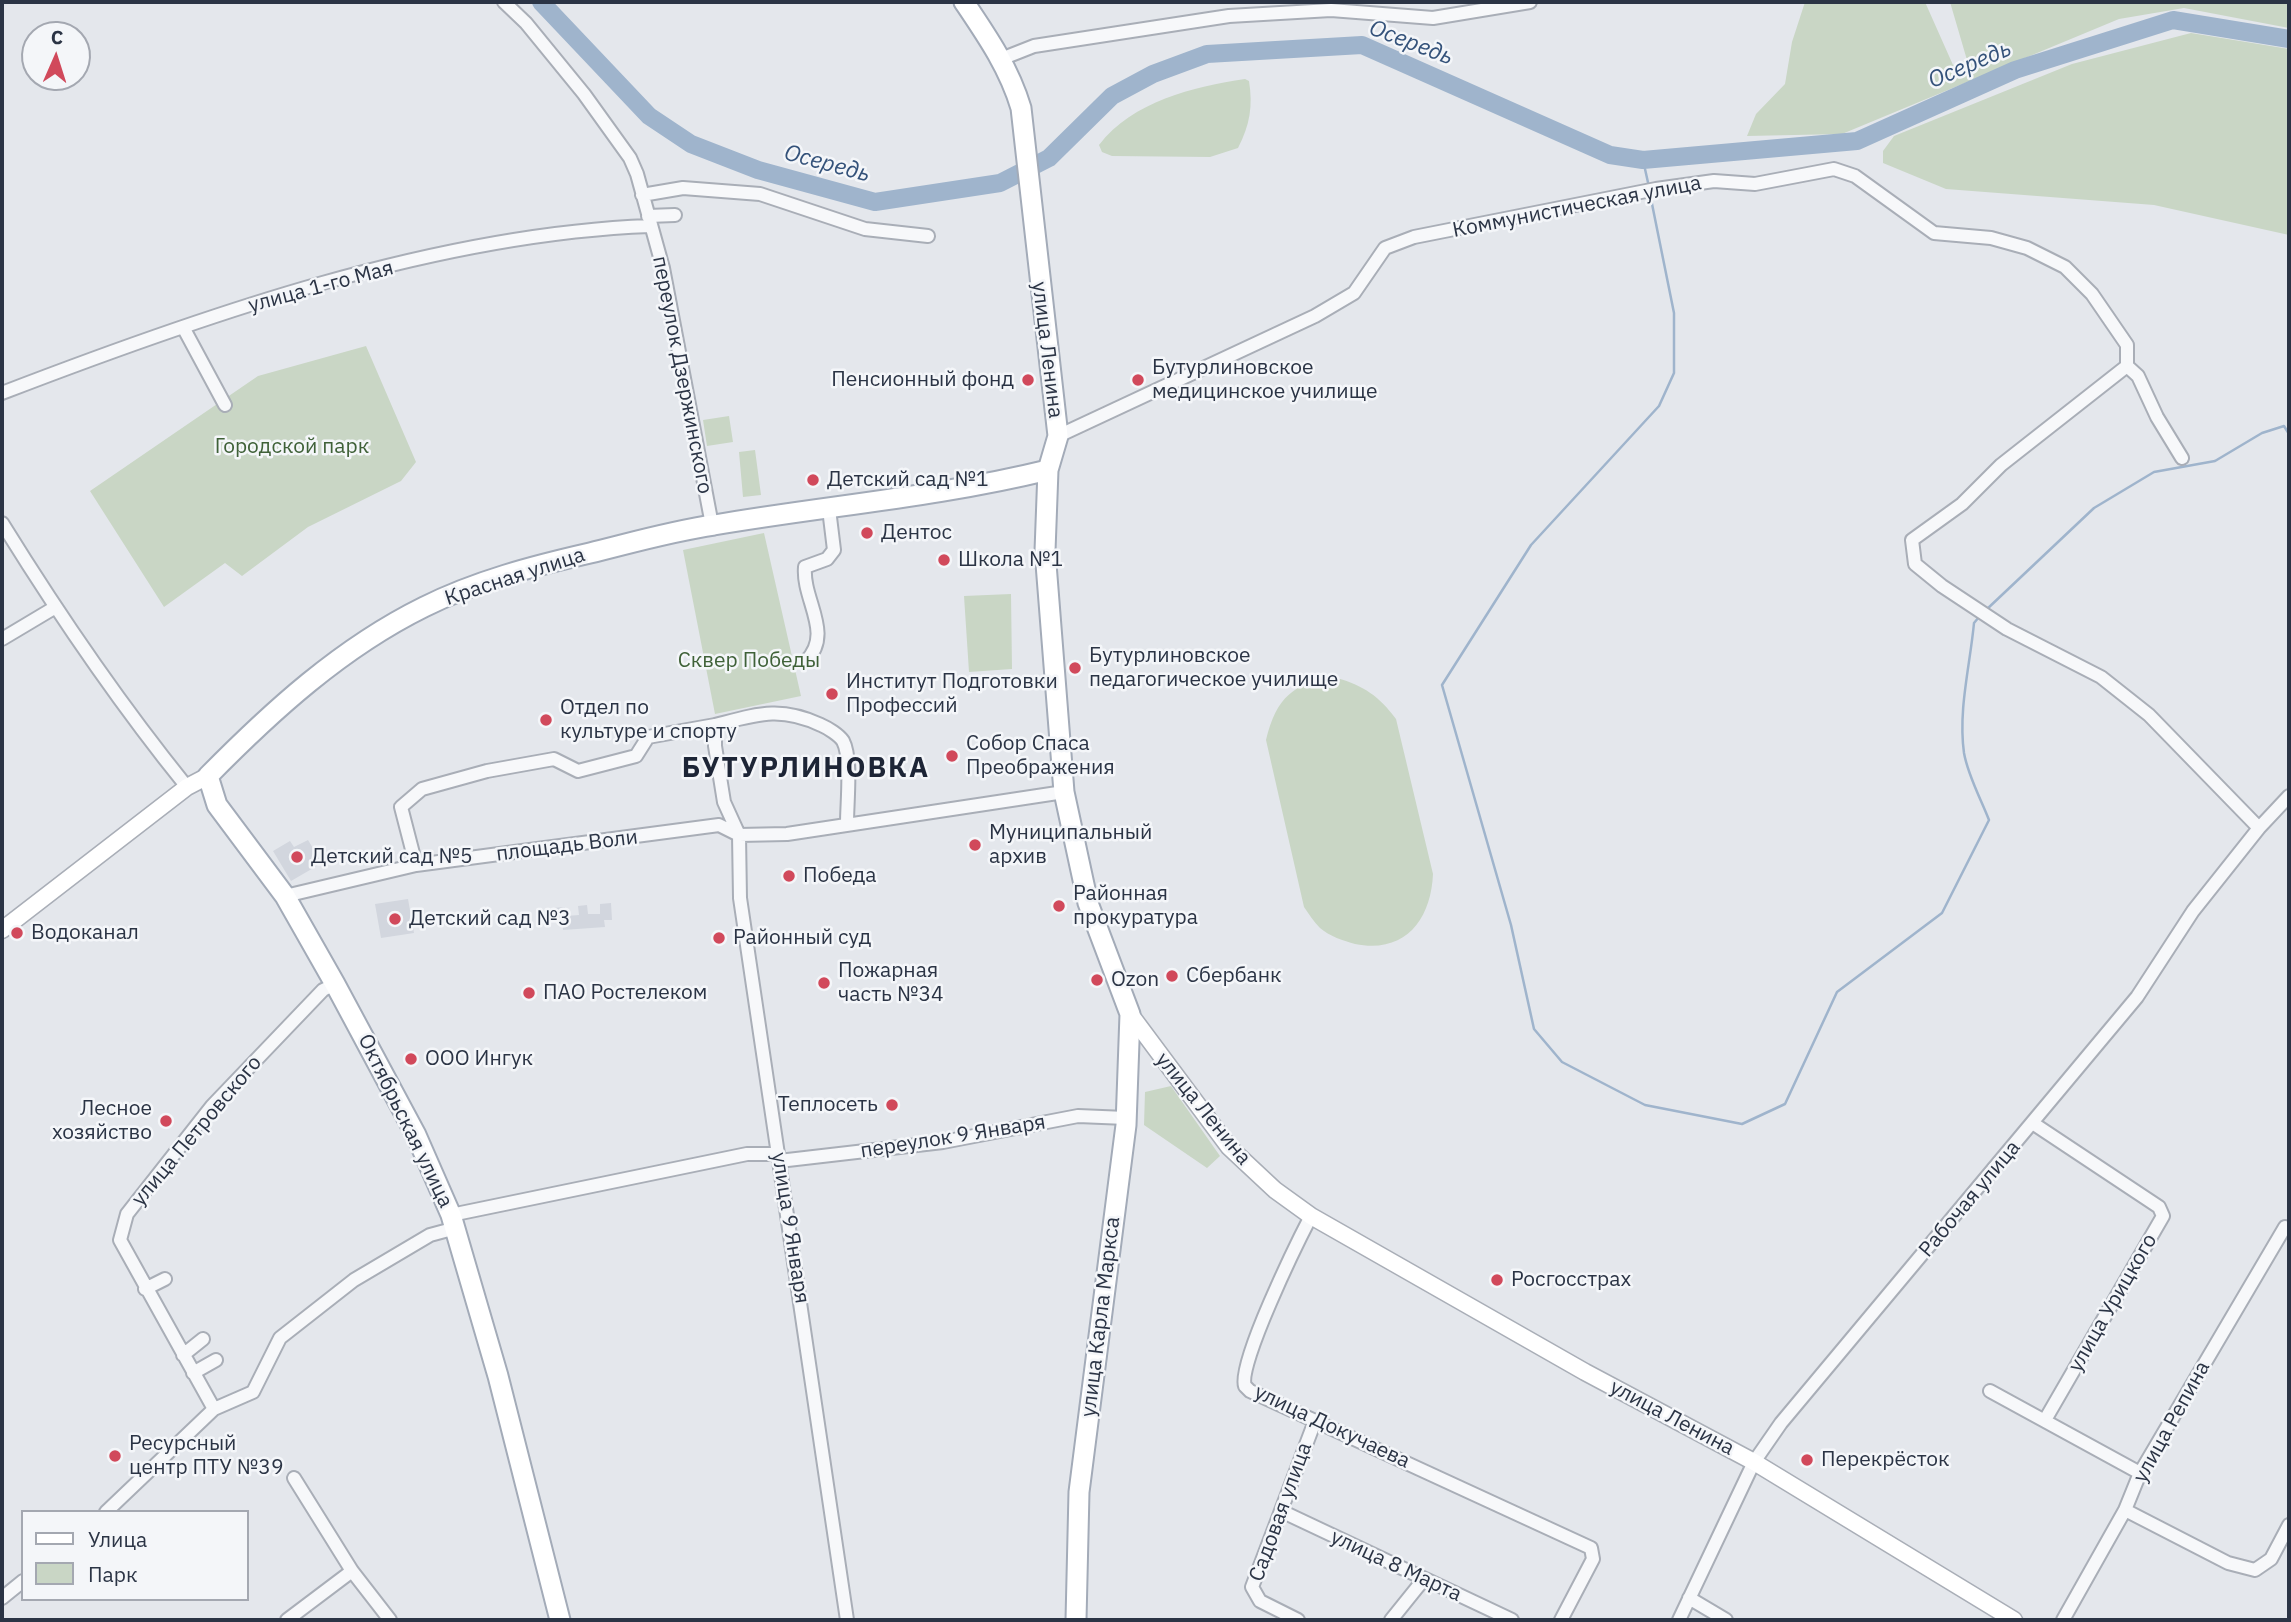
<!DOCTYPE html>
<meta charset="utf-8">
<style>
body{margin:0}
#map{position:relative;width:2291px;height:1622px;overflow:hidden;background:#e4e7ec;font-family:"IBM Plex Sans",sans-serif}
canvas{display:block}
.frame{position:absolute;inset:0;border:4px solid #2b3445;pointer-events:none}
.legend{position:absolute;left:21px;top:1510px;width:228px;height:91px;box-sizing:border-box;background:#f4f6f9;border:2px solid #a4a8b1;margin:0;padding:9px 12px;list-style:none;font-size:21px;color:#2b3445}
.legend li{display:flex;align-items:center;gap:14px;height:35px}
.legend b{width:35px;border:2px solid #a4a8b1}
.north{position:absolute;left:21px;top:21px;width:70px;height:70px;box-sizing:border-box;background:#f4f6f9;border:2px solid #a4a8b1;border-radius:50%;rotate:3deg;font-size:19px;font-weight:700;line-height:28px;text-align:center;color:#2b3445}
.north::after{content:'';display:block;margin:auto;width:24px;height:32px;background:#d1495b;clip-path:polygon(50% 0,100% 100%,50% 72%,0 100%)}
</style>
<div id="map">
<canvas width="2291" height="1622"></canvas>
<div class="frame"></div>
<ul class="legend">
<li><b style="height:9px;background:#fff"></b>Улица</li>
<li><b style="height:19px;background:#c9d6c5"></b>Парк</li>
</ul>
<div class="north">С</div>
</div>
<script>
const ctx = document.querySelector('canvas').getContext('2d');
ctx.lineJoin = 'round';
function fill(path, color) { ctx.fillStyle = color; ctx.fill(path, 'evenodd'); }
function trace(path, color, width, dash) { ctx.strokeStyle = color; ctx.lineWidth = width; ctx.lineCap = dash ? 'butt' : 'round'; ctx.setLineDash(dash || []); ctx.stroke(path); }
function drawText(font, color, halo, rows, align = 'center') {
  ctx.font = font + ' "IBM Plex Sans",sans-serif'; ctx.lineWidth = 5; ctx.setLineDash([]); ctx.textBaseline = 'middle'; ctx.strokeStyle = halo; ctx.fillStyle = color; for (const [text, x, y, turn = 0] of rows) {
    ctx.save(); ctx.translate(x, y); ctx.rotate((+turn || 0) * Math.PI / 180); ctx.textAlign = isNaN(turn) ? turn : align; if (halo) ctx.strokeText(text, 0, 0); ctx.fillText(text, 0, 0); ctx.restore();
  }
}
const built = new Path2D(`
 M308,840l14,23 -31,18 -18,-30 17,-10 4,6z
 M408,899l6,34 -33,5 -6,-34z
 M611,903l1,17h-8l1,7 -42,3 -1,-12h-8l-1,-10 12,-1 1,9 13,-1 -1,-9 9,-1 1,9h12v-10z`);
const green = new Path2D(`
 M1805,2h120l28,63 14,-5 -17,-58h339v26l-105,-20 -65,11 -277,115 -95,2 9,-22 29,-30 7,-42z
 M2191,33l98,16v186l-135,-30 -208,-16 -63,-26v-12l11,-15 178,-72z
 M1245,79l4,2c4,25 1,44 -11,67l-28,9 -98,-1 -10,-4 -3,-7c34,-44 94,-58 146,-66z
 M366,346l50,116 -15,19 -93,46 -66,49 -17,-13 -61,44 -74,-116 168,-115z
 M729,416l4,26 -26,4 -4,-26z
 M755,450l6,45 -18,2 -4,-45z
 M764,533l37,163 -86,18 -32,-164z
 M1011,594l1,75 -43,3 -5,-76z
 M1337,678c27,8 42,18 59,41l37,155c-2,46 -28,80 -78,70 -11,-3 -26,-8 -35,-16 -6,-6 -11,-14 -16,-21l-38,-167c10,-42 28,-59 71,-62z
 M1171,1086l49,70 -13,12 -63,-43 1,-33z`);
const stream = new Path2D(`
 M1643,160l6,27
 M1650,194l24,119v60l-15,33 -128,139 -89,140 69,240 23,104 28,33 83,43 97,19 43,-20 52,-112 105,-79 47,-93c-8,-21 -21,-44 -25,-67 -6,-43 6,-87 10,-130l5,-6
 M1986,610l108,-102 60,-36 61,-11 47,-28 22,-7 5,8`);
const river = new Path2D(`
 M541,2l108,114 42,28 67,26 117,32 125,-19 49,-25 63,-62 41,-22 54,-20 155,-9 248,110 33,5 214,-19 158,-71 158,-50 116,19`);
const street = new Path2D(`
 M504,2l22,21 58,71 46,64 7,16 26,94 49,257
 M1001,59l33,-13 195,-30 102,-6 102,8 97,-16
 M642,195l41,-7 77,6 105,35 63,7
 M648,216l27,-1
 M183,327l42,78
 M2127,366l11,10 19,41 25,41
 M2,393c200,-77 433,-159 648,-167
 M1058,436l257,-120 39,-23 31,-45 29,-11 242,-48 58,-8 41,3 79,-15 21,7 79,57 57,5 36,10 38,19 27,27 35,51v21l-126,99 -39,39 -50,36 3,24 27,22 65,43 94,48 48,38 110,113
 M2,523c57,92 117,180 185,264
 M2,639l52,-31
 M806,661c28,-28 -4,-61 -1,-94l22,-8 7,-9 -5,-41
 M416,865l-15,-58 21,-18 65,-18 67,-12 24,12 58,-15 12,-19 67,-12
 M285,896l131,-31 303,-40 20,10 48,-1 277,-42
 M2034,1124l125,83 4,9 -118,204
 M779,1161l164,-19 135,-26 48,2
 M451,1215l296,-61h31
 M1311,1216c-13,25 -74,149 -66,170l5,5 341,157 2,11 -32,61
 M145,1289l20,-10
 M183,1355l20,-16
 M193,1373l23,-13
 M1990,1391l150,82
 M214,1409l-94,-169 7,-26 85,-108 111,-116 12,-6
 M294,1478l58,93 38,49
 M2125,1510l103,53 27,7 16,-11 18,-34
 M1281,1511l231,109
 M106,1512l108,-103 39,-17 27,-54 74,-58 76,-45 26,-7
 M2,1598l21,-17
 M1689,1598l37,22
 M287,1620l65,-49
 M847,1620l-107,-722 -1,-63 -15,-33 -9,-56v-21c43,-11 65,-19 106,0 7,3 18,10 22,16 9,17 4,61 4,82
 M1298,1620l-38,-19 -8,-14 63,-166
 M1391,1620l33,-41
 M1679,1620l75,-158 27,-39 356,-426 56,-86 66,-83 30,-32
 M2063,1620l62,-110 15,-37 145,-246`);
const secondary = new Path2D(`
 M2,930l185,-143 21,-11
 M1130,1014l99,133 46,43 36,26 274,156 169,90 260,158`);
const primary = new Path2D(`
 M964,2c23,34 45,66 57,106l37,328 -10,34 -3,81 19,241 24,111 42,111 -4,111 -47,367 -3,128
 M560,1620l-62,-244 -47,-161 -35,-80 -81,-151 -50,-88 -68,-91 -9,-29c64,-65 133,-128 216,-169 52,-26 109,-41 166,-54 41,-10 82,-22 124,-28 111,-19 224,-28 334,-55`);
const markers = [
 [1028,380,7,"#d1495b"],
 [1138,380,7,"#d1495b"],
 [813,480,7,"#d1495b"],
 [867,533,7,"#d1495b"],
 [944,560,7,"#d1495b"],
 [1075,668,7,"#d1495b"],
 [832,694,7,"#d1495b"],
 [546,720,7,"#d1495b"],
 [952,756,7,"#d1495b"],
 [975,845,7,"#d1495b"],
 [297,857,7,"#d1495b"],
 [789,876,7,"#d1495b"],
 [1059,906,7,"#d1495b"],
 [395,919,7,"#d1495b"],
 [17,933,7,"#d1495b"],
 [719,938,7,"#d1495b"],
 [1172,976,7,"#d1495b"],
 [1097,980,7,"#d1495b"],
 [824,983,7,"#d1495b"],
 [529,993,7,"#d1495b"],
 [411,1059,7,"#d1495b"],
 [892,1105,7,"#d1495b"],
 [166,1121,7,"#d1495b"],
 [1497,1280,7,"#d1495b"],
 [115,1456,7,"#d1495b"],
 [1807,1460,7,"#d1495b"]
];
const streetNames = [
 ["Коммунистическая улица",1577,207,-11],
 ["улица 1-го Мая",321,287,-15],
 ["улица Ленина",1047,350,83],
 ["переулок Дзержинского",682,375,79],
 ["Красная улица",515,577,-18],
 ["площадь Воли",567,846,-7],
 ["улица Ленина",1203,1109,51],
 ["Октябрьская улица",405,1121,64],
 ["улица Петровского",197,1131,-50],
 ["переулок 9 Января",953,1137,-9],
 ["Рабочая улица",1970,1199,-50],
 ["улица 9 Января",790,1228,81],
 ["улица Урицкого",2113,1303,-60],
 ["улица Карла Маркса",1101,1317,-83],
 ["улица Ленина",1672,1418,28],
 ["улица Репина",2172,1422,-61],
 ["улица Докучаева",1332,1427,25],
 ["Садовая улица",1281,1512,-70],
 ["улица 8 Марта",1396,1566,25]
];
const poiNames = [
 ["Бутурлиновское",1152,368],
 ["медицинское училище",1152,392],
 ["Пенсионный фонд",1014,380,"right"],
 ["Детский сад №1",827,480],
 ["Дентос",881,533],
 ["Школа №1",958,560],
 ["Бутурлиновское",1089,656],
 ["педагогическое училище",1089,680],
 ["Институт Подготовки",846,682],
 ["Профессий",846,706],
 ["Отдел по",560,708],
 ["культуре и спорту",560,732],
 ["Собор Спаса",966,744],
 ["Преображения",966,768],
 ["Муниципальный",989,833],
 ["архив",989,857],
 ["Детский сад №5",311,857],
 ["Победа",803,876],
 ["Районная",1073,894],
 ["прокуратура",1073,918],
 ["Детский сад №3",409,919],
 ["Водоканал",31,933],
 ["Районный суд",733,938],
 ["Пожарная",838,971],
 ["часть №34",838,995],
 ["Сбербанк",1186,976],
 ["Ozon",1111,980],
 ["ПАО Ростелеком",543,993],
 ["ООО Ингук",425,1059],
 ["Теплосеть",878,1105,"right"],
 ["Лесное",152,1109,"right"],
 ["хозяйство",152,1133,"right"],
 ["Росгосстрах",1511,1280],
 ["Ресурсный",129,1444],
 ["центр ПТУ №39",129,1468],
 ["Перекрёсток",1821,1460]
];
const parkNames = [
 ["Городской парк",292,447],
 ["Сквер Победы",749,661]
];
const waterNames = [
 ["Осередь",1411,43,21],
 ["Осередь",1970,65,-23],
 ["Осередь",827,164,15]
];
const districtNames = [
 ["БУТУРЛИНОВКА",806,769]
];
fill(built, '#d2d6de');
fill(green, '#c9d6c5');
trace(stream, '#9fb4cc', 2.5);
trace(river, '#9fb4cc', 18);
trace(street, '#a9aeb7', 16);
trace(secondary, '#a9aeb7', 19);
trace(primary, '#a3abb8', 23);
trace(street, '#f7f8fa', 12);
trace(secondary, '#fff', 16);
trace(primary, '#fff', 19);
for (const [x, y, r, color] of markers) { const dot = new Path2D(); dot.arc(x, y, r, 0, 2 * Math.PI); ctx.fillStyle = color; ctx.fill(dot); trace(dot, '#f4f6f9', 2.5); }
drawText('21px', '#2b3445', '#f4f6f9', streetNames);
drawText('21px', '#2b3445', '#f4f6f9', poiNames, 'left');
drawText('21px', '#3f6138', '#f4f6f9', parkNames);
drawText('italic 23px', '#34527a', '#f4f6f9', waterNames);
ctx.letterSpacing = '2px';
drawText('bold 28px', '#1d2536', '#f4f6f9', districtNames);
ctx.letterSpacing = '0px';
</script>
